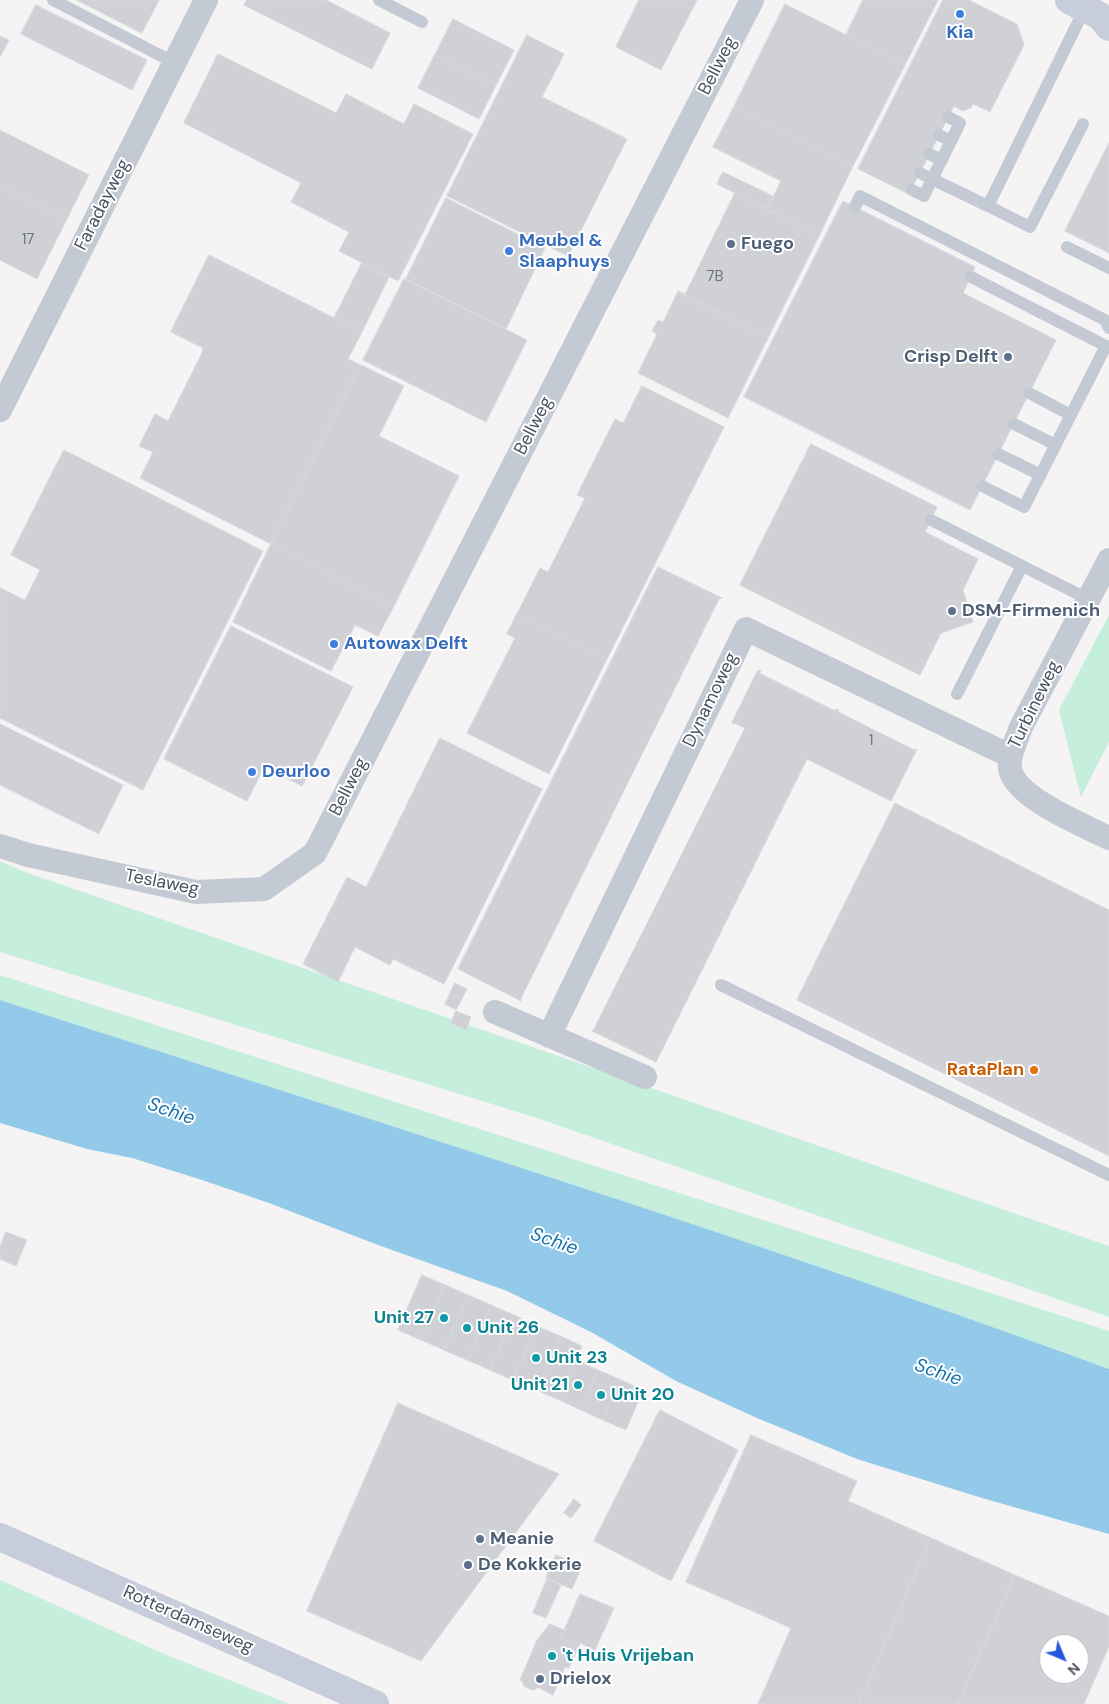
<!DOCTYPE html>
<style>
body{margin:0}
#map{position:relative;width:1109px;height:1704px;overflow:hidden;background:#f5f3f3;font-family:"DM Sans",sans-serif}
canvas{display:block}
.north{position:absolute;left:1039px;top:1634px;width:50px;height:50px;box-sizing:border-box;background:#fff;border:1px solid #b7babf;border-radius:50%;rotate:135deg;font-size:14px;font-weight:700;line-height:20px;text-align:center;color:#4b5260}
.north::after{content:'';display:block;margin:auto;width:18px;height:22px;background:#2457dd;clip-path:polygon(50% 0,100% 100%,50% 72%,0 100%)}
</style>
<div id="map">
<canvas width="1109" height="1704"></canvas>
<div class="north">N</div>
</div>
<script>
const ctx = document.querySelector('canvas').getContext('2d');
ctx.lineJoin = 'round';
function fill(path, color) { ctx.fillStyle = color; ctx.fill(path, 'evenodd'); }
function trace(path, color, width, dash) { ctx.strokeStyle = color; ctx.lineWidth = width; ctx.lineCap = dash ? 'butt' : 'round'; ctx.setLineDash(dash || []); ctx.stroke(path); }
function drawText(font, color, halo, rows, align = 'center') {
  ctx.font = font + ' "DM Sans",sans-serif'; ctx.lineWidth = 4; ctx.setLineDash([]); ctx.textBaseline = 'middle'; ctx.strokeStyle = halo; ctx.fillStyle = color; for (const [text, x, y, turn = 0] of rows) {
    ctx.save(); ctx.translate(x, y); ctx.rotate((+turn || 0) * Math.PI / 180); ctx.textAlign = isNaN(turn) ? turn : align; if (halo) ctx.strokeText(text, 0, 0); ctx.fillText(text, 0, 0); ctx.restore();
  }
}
const green = new Path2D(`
 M1109,615v127l-28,55 -22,-87z
 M0,861l25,11 1084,374v71l-572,-199 -537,-166z
 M0,975l1109,356v38c-366,-134 -738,-249 -1109,-369z
 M0,1580l162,73 127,51h-289z`);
const water = new Path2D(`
 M0,1000c371,120 743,235 1109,369v165l-127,-36 -125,-39 -100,-41 -81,-37 -85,-49 -84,-41 -129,-46 -109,-42 -67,-23 -70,-22 -45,-9 -87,-26z`);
const building = new Path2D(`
 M77,0h82l-17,33z
 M247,0h79l64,33 -18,36 -128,-64z
 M639,0h58l-36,70 -45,-23z
 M863,0h75l-33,65 -59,-30z
 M943,0h26l48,24 7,21 -34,67 -17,-8 -2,4 -9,3 -8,-5 -45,88 -51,-25z
 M785,4l120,61 -52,101 -119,-59z
 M36,5l111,55 -15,30 -111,-56z
 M453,19l61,31 -18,35 -61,-30z
 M527,35l37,19 -22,43 85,42 -59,117 -121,-60z
 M0,36l9,4 -9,17z
 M218,54l118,59 10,-19 58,30 10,-20 59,30 -75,147 -59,-30 10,-19 -58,-30 10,-19 -117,-60z
 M435,55l61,30 -17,34 -61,-31z
 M734,107l119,59 -34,70 -52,-27 14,-28 -68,-34z
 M0,130l89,45 -22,44 -67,-33z
 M1109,143v110l-44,-22z
 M723,172l50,24 -6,13 -50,-25z
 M0,186l67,33 -30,60 -37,-19z
 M735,193l84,43 -51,102 -91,-46 1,-1 7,3z
 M446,198l99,50 -39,81 -100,-50z
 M843,201l132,66 -12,26 93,47 -86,170 -226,-113z
 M209,255l153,77 -14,27 13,6 -90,179 -131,-66 13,-26 -14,-6 16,-32 13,7 34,-68 1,-5 -32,-16z
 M362,263l27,14 -27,55 -28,-14z
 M404,279l123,61 -41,82 -123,-62z
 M678,292l90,46 -40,80 -90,-45 19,-39 -5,-3 6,-11 5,2z
 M361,365l43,21 -25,50 80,40 -65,130 -123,-62z
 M642,386l82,41 -117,232 -90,-45 23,-46 8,4 37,-74 -8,-3 38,-76 8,4z
 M811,444l126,63 -12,25 53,27 -15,31 10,32 -32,11 -21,42 -180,-90z
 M64,450l199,101 -120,239 -143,-72v-130l25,12 15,-30 -29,-15z
 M271,544l123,62 -16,30 -23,-11 -24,46 -98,-49z
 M658,567l64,31 -3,1 -182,367 -16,32v3l-63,-32z
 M517,614l90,45 -58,115 -82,-41 48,-95 -8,-4z
 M231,626l122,61 -51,99 -38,-19 -17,34 -83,-42z
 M758,670l3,1 -2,2 76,38 1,-2 3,1 -1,2 76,38 3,-1 -26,52 -84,-42 -151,303 -64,-31 2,-2 151,-301 -11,-5v1l-2,-1z
 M0,724l123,61 -24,49 -99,-49z
 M440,738l102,51 -98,195 -51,-25 -3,6 -35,-18 -17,35 -35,-18 44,-87 19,10z
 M895,803l214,107v246l-312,-156z
 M455,983l12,6 -11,21 -11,-6z
 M456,1011l15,6 -5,13 -15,-7z
 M6,1232l21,8 -11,26 -16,-7v-12z
 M422,1275l23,10 -24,55 -23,-10z
 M445,1285l23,10 -24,55 -23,-10z
 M468,1295l23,10 -24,55 -23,-10z
 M491,1305l23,10 -24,55 -23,-10z
 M514,1315l23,11 -24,54 -23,-10z
 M537,1326l23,10 -24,54 -23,-10z
 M560,1336l22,10 -23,54 -23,-10z
 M576,1360l22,10 -17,40 -22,-10z
 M598,1370l23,10 -18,40 -22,-10z
 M621,1380l22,10 -17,40 -23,-10z
 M398,1403l161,71 -138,187 -114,-50z
 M660,1410l78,40 -67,131 -77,-40z
 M751,1435l106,46 -9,20 83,37 -72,166h-101l33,-76 -105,-46z
 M574,1499l7,6 -10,13 -7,-5z
 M931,1538l84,37 -57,129h-99z
 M556,1555l26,11 -10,23 -26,-11z
 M1015,1575l94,41v30l-25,58h-126zM1049,1644h30v30h-30z
 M547,1579l14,6 -15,33 -13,-5z
 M580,1594l34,14 -19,42 -15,-7 -1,3 -18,-8z
 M550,1624l14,6 -3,8 18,8 -10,22 -4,-1 -12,28 -16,-8 -1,2 -4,1 -8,-4 -2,-5 -2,-1 17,-40z`);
const lane = new Path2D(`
 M53,0l122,63
 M379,0l43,22
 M948,117l12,6 -28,56 56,27 97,-198
 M939,135l12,6
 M929,154l13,6
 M912,190l12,6 8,-17 -12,-6
 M988,206l42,21 53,-103
 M855,207l5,-11 245,124 4,8
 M1067,247l42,21
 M971,277l135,69
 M1029,393l42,22
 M1014,424l42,21
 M998,454l43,21
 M982,486l42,21 82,-161h3
 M931,520l157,79
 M957,694l65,-128
 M721,985l388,190`);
const street = new Path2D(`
 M0,410l206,-410
 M1109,560l-88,167c-4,13 -13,27 -11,41 3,29 75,58 99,70
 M0,846l28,9 168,37 68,-3 51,-36 437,-853
 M495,1012l150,65
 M549,1036l197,-407 264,127`);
const secondary = new Path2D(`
 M1069,0l31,16 9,11
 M0,1537l375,167`);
const markers = [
 [960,14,5,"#3f7fe0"],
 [731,244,5,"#5c6f8a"],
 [509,251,5,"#3f7fe0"],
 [1008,357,5,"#5c6f8a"],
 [952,611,5,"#5c6f8a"],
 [334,644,5,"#3f7fe0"],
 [252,772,5,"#3f7fe0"],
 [1034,1070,5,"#e8710a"],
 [444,1318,5,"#0f9aa8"],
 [467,1328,5,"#0f9aa8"],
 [536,1358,5,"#0f9aa8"],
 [578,1385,5,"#0f9aa8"],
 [601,1395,5,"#0f9aa8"],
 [480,1539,5,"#5c6f8a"],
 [468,1565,5,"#5c6f8a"],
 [552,1656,5,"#0f9aa8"],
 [540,1679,5,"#5c6f8a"]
];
const numberNames = [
 ["17",28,240],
 ["7B",715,277],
 ["1",871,741]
];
const shopNames = [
 ["Kia",960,33,"center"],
 ["Meubel &",519,241],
 ["Slaaphuys",519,262],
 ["Autowax Delft",344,644],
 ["Deurloo",262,772]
];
const streetNames = [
 ["Bellweg",718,66,-63],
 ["Faradayweg",103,205,-63],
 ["Bellweg",534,426,-63],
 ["Dynamoweg",711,700,-64],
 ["Turbineweg",1035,705,-64],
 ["Bellweg",349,787,-63],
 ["Teslaweg",162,883,11],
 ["Rotterdamseweg",188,1620,24]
];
const serviceNames = [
 ["Fuego",741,244],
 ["Crisp Delft",998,357,"right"],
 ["DSM-Firmenich",962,611],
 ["Meanie",490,1539],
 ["De Kokkerie",478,1565],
 ["Drielox",550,1679]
];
const foodNames = [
 ["RataPlan",1024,1070]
];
const cultureNames = [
 ["Unit 27",434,1318,"right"],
 ["Unit 26",477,1328],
 ["Unit 23",546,1358],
 ["Unit 21",568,1385,"right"],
 ["Unit 20",611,1395],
 ["'t Huis Vrijeban",562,1656]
];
const waterNames = [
 ["Schie",171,1112,19],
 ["Schie",554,1242,19],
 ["Schie",938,1373,19]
];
fill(green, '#c5efdc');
fill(water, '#94cae9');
fill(building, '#d0d1d7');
trace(building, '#d7d8dd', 1);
trace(lane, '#c4cad3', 12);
trace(street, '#c4cad3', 24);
trace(secondary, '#c7cdda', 28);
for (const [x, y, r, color] of markers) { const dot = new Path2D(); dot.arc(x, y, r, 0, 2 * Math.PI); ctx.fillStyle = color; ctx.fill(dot); trace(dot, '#fff', 2); }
drawText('15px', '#6c727e', null, numberNames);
drawText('bold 18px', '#366cbe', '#fff', shopNames, 'left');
drawText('18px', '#4b5260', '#fff', streetNames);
drawText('bold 18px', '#4e5e75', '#fff', serviceNames, 'left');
drawText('bold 18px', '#c56008', '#fff', foodNames, 'right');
drawText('bold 18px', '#0d838f', '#fff', cultureNames, 'left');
drawText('italic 19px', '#1472aa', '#fff', waterNames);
</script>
